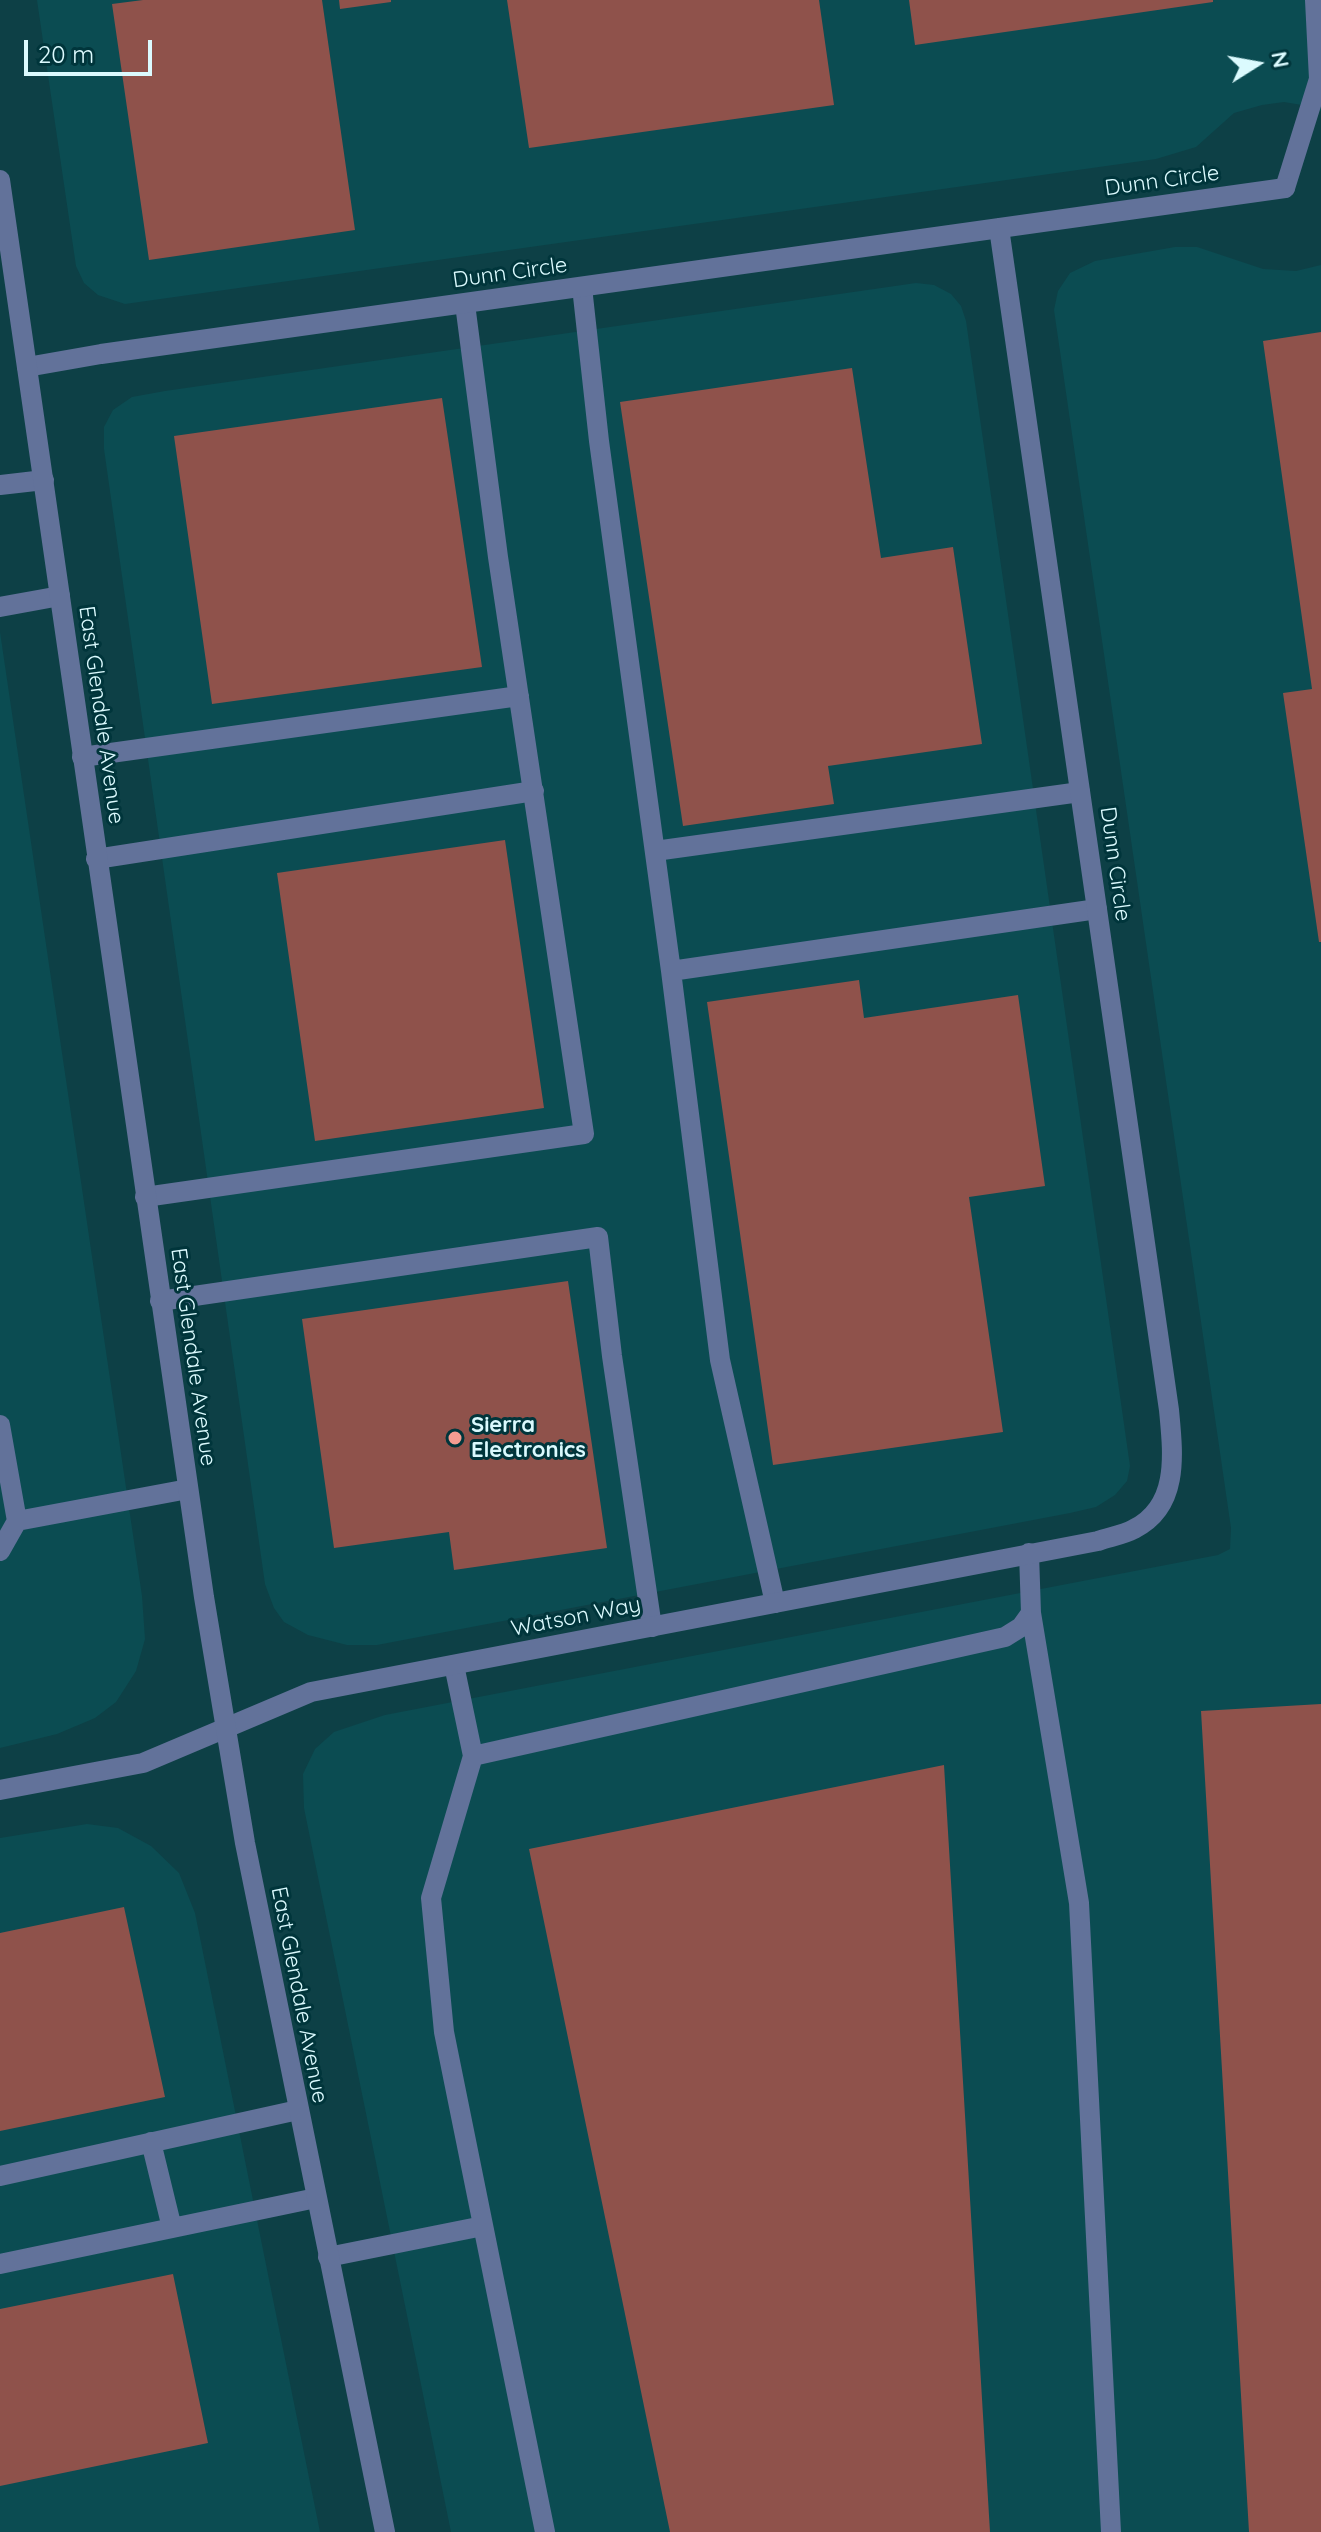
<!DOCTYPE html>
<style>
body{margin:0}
#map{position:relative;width:1321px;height:2532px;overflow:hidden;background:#0d4046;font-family:Quicksand,sans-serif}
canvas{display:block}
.north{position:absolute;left:1217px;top:24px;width:80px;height:80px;-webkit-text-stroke:6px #00353b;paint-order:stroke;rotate:79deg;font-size:22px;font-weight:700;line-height:32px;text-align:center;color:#dbfafe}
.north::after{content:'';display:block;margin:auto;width:28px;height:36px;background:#dbfafe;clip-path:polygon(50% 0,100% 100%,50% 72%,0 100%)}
.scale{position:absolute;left:24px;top:40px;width:128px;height:36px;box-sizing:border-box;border:4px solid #dbfafe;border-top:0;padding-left:10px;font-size:24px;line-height:28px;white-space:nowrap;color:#dbfafe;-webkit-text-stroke:6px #00353b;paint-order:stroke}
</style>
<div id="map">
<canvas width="1321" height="2532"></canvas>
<div class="north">N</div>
<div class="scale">20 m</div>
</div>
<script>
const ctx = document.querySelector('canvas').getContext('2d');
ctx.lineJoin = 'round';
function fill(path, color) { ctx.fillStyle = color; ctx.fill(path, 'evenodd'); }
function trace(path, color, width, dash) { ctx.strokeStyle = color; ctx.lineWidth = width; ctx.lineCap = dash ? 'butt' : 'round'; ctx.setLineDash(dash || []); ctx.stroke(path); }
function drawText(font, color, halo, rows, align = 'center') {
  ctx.font = font + ' Quicksand,sans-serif'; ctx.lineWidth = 6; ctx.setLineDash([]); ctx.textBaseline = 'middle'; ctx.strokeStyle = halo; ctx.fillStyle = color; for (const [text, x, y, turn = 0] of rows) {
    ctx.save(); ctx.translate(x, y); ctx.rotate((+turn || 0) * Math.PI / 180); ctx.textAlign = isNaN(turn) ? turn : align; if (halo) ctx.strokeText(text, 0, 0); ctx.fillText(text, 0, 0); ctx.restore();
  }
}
const built = new Path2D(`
 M37,0h1284v111l-7,-4 -30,-5 -22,3 -28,8 -38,34 -40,12 -1031,145 -27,-9 -14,-12 -8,-17z
 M1175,247h22l66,22 33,2 25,-6v2267h-870l-147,-724 -1,-34 12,-25 19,-17 51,-17 833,-160 12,-6 1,-21 -177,-1218 4,-19 12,-18 25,-12z
 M916,283l18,2 17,9 10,12 5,15 164,1145 -3,15 -12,14 -19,12 -26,6 -693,132h-30l-39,-10 -24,-13 -10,-14 -9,-24 -161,-1135v-22l9,-17 19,-13 33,-6z
 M0,632l142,964 3,43 -9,32 -20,31 -21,16 -38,16 -57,14z
 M87,1824l31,4 33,18 28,27 16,40 125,619h-320v-694z`);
const building = new Path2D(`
 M143,0h179l33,230 -206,30 -37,-256z
 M339,0h52v2l-51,7z
 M507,0h312l15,105 -305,43z
 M909,0h304v2l-298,43z
 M1321,332v610h-2l-36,-249 29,-4 -49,-348z
 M852,368l29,190 72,-11 29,197 -154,22 6,38 -151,22 -63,-424z
 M442,398l40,269 -270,37 -38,-268z
 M505,840l39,268 -229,33 -38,-268z
 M859,980l5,38 154,-23 27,191 -76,11 34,235 -230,33 -66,-463z
 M568,1281l39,267 -153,22 -5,-38 -115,16 -32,-229z
 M1321,1704v828h-72l-48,-821z
 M944,1765l46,767h-320l-141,-683z
 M124,1907l41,190 -165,34v-198z
 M173,2274l35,169 -208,43v-177z`);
const service = new Path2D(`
 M1285,188l34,-109 -4,-79
 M582,287l17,154 72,530 49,389 55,243
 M0,485l44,-5
 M0,607l60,-11
 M82,757l437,-61
 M655,851l425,-59
 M96,859l438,-68
 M671,971l426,-62
 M145,1197l439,-63 -86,-577 -33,-253
 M160,1301l438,-64 14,119 40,271
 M0,1425l17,96
 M0,1551l17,-30 171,-32
 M1031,1613l48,290 32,629
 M454,1665l19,91 -42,142 13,134 101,500
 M473,1756l532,-119 16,-10 10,-14 -2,-60
 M151,2142l21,86
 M0,2176l298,-66
 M328,2257l155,-31
 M0,2264l316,-66`);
const minor = new Path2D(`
 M27,367l74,-13 1184,-166
 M0,1790l143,-27 168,-71 787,-151c11,-4 25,-6 36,-12 46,-23 39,-76 35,-119l-170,-1182`);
const tertiary = new Path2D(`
 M0,180l204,1417 41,246 140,689`);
const markers = [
 [455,1438,8,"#f59c91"]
];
const streetNames = [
 ["Dunn Circle",1162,181,-8],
 ["Dunn Circle",510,273,-8],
 ["East Glendale Avenue",101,715,82],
 ["Dunn Circle",1115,864,82],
 ["East Glendale Avenue",193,1357,82],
 ["Watson Way",576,1617,-11],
 ["East Glendale Avenue",299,1995,79]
];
const poiNames = [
 ["Sierra",471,1425],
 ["Electronics",471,1450]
];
fill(built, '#0b4c52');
fill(building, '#8f524b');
trace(service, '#62729a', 20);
trace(minor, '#62729a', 20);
trace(tertiary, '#62729a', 20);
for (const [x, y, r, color] of markers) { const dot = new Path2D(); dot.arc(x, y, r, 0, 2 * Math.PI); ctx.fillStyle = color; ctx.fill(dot); trace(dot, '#00353b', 3); }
drawText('22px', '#dbfafe', '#00353b', streetNames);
drawText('bold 22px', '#dbfafe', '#00353b', poiNames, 'left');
</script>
